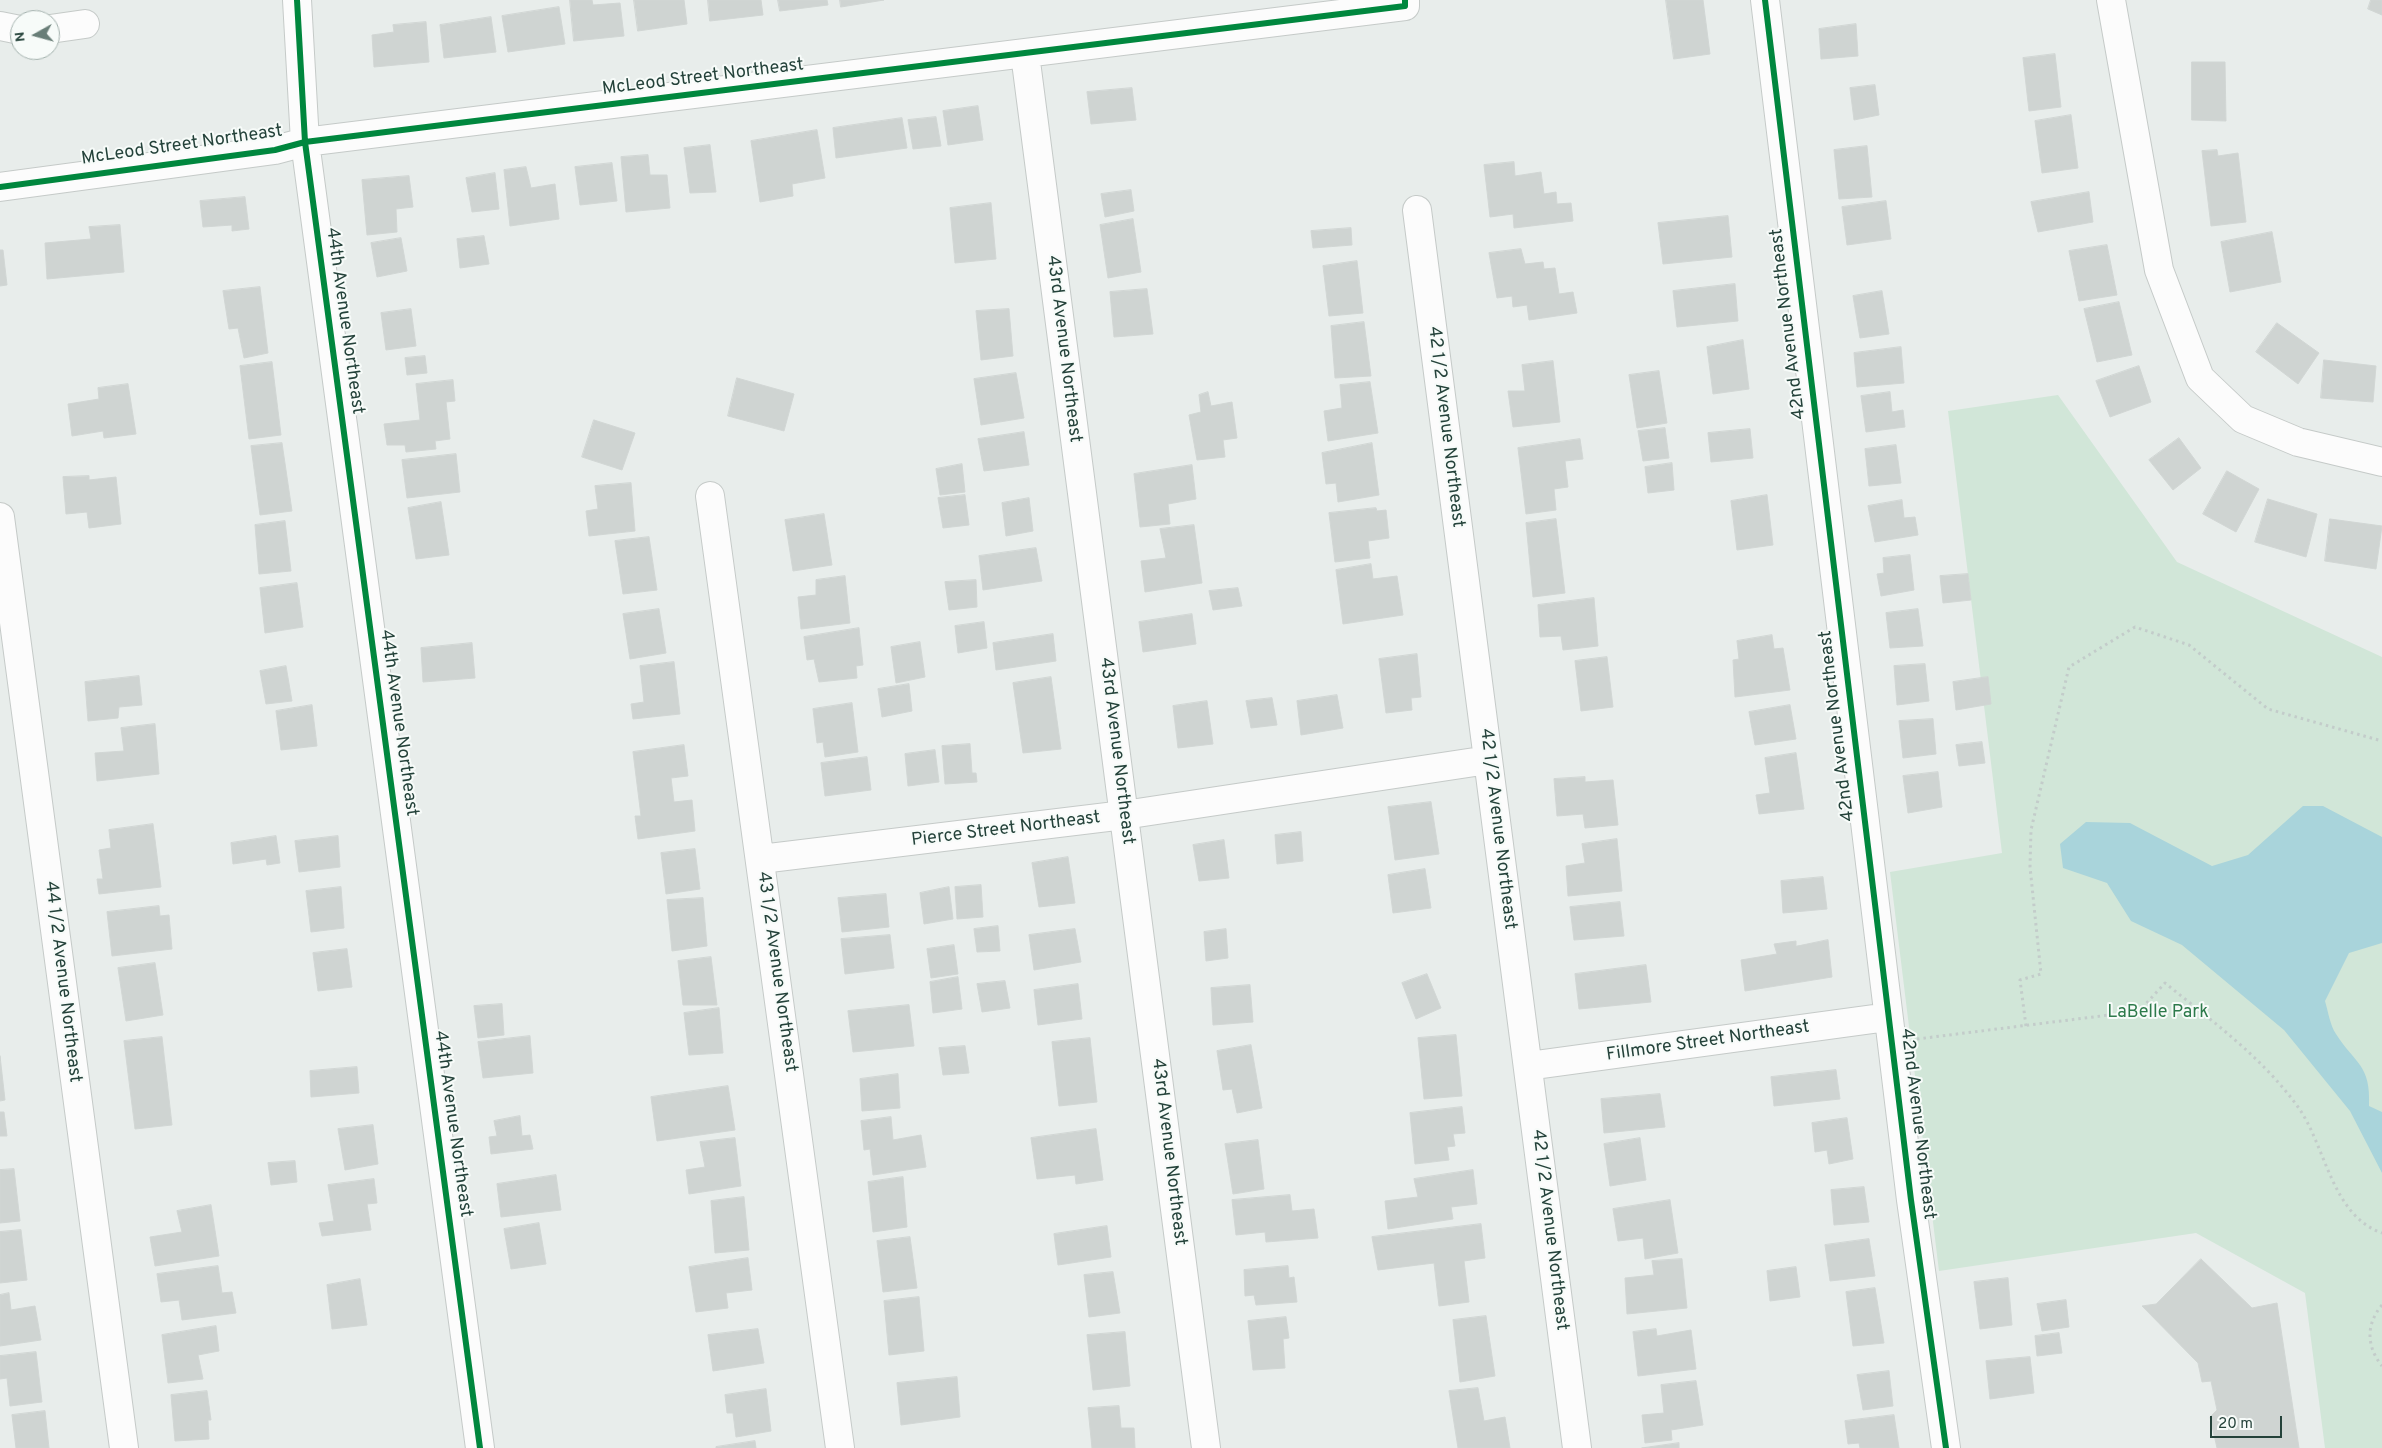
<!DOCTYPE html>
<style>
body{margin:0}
#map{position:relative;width:2382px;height:1448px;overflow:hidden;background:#e8edeb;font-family:Overpass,sans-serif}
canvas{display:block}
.north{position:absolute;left:10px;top:10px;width:50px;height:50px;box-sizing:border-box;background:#f7fbf9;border:1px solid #a3b1ad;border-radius:50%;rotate:263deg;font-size:14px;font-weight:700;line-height:20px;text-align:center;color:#24423a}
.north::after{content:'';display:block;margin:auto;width:18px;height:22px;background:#697e78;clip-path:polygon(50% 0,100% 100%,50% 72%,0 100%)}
.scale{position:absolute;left:2210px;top:1416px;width:72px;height:22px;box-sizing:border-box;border:2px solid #24423a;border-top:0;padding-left:6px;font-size:15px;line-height:18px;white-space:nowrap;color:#24423a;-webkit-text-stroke:4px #f7fbf9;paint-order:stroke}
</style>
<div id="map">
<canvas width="2382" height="1448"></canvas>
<div class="north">N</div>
<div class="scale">20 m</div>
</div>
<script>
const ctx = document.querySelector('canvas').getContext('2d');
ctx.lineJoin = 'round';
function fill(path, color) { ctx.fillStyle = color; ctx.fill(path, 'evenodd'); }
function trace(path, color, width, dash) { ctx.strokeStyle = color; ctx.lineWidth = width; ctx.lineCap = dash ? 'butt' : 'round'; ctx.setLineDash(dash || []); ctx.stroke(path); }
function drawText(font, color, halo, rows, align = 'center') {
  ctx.font = font + ' Overpass,sans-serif'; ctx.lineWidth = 4; ctx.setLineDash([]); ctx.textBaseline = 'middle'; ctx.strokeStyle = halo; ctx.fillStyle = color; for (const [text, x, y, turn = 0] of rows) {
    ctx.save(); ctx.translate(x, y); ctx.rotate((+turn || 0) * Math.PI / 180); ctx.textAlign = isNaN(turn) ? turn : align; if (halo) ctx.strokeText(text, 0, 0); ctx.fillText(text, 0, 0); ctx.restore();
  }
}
const green = new Path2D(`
 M2058,395l119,167 205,95v791h-57l-20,-155 -109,-60 -257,38 -49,-399 112,-19 -54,-442z`);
const water = new Path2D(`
 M2303,806h20l59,31v106l-33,10 -24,48c3,10 5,24 11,33 19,30 35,30 33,72l13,6v61l-32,-62 -66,-81 -102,-85 -51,-24 -24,-38 -44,-15 -3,-24 26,-22 44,1 82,43 36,-11z`);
const building = new Path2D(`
 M570,0h22l1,5 27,-2 4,33 -50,5z
 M634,0h50l3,24 -49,7z
 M708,0h53l2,15 -53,6z
 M778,0h49l1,5 -48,6z
 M840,0h44l-43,7z
 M1666,0h37l7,54 -36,5z
 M2371,0h11v15l-14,-6z
 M559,7l6,37 -57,8 -6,-36z
 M491,17l5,35 -52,6 -4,-33z
 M426,22l3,40 -55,5 -2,-32 22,-3 -1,-7z
 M1856,24l2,32 -37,3 -2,-30z
 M2055,54l6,53 -32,4 -6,-53z
 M2192,62h33l1,59 -34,-1z
 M1875,85l4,30 -25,5 -4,-32z
 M1132,88l4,32 -45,4 -4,-32z
 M978,106l5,34 -35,5 -5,-34z
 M2071,115l7,53 -36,5 -7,-52z
 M936,117l5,29 -28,3 -5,-29z
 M902,118l5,30 -71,10 -3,-30z
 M817,130l8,48 -33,6 1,12 -33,6 -9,-61z
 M710,145l6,47 -26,1 -6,-45z
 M1867,146l5,51 -33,2 -5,-49z
 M2217,150l1,6 20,-3 8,69 -35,4 -9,-75z
 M648,155l2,20h17l3,33 -44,4 -5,-55z
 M1514,162l1,14 26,-4 3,22 12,-2 1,12 14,-1 2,18 -59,7 -1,-14 -23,3 -6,-52z
 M612,163l5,38 -37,4 -5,-38z
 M526,167l5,21 24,-4 4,35 -49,7 -6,-56z
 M495,173l4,36 -27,3 -6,-34z
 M409,176l4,31 -17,2 1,23 -30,3 -5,-55z
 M1131,190l3,21 -29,6 -4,-23z
 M2089,192l4,30 -55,10 -7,-30z
 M245,197l4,32 -17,2v-6l-29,2 -3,-26z
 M1886,201l5,38 -44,6 -5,-38z
 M991,203l5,56 -41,4 -5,-55z
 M1728,216l4,41 -69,7 -5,-41z
 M1133,219l8,53 -33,6 -8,-53z
 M120,225l4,47 -77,7 -2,-36 46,-4 -2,-12z
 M1351,228l1,17 -39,3 -2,-17z
 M2272,232l9,50 -51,10 -9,-50z
 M484,236l5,28 -29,4 -3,-29z
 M401,238l6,33 -30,6 -6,-34z
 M2107,245l10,50 -38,6 -10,-50z
 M1521,249l4,15 18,-2 1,7 11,-1 4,26 14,-2 4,21 -48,7 -2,-15 -14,2 -1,-11 -15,2 -8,-45z
 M0,250h3l4,35 -7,1z
 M1357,261l6,52 -34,3 -6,-50z
 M1735,284l3,37 -61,6 -4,-36z
 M260,287l8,66 -24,5 -6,-30 -9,1 -6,-38z
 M1147,289l6,45 -39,3 -4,-45z
 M1882,291l7,43 -29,4 -7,-42z
 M2119,302l13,53 -35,7 -13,-53z
 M411,309l5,37 -30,4 -5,-37z
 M1009,309l4,47 -32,4 -5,-49z
 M1364,322l7,54 -36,2 -4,-52z
 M2277,323l42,30 -21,31 -42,-32z
 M1743,340l6,49 -36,5 -6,-47z
 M1901,347l3,36 -47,4 -3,-34z
 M425,356l2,17 -20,2 -2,-17z
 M2324,360l52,6 -3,36 -52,-4z
 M1553,361l7,61 -47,5 -5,-36h17l-3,-26z
 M272,362l9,73 -32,4 -9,-73z
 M2139,366l12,36 -41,15 -14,-36z
 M1659,371l8,52 -30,5 -8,-53z
 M1016,373l8,45 -43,7 -7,-46z
 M737,378l57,16 -10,37 -56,-15z
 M453,380l2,21 -9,1 4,37 -15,2 1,8 -30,3 -1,-7h-18l-3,-21 36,-4 -4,-36z
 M1370,382l8,51 -50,8 -4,-30 18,-3 -2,-23z
 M128,384l8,50 -32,4 -1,-7 -31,5 -4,-32 31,-5 -1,-11z
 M1208,392l3,14 21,-4 5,36 -14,2 2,17 -28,3 -8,-45 12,-3 -2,-17z
 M1890,392l2,20 11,-2 2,17 -39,5 -5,-36z
 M594,420l41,13 -13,37 -40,-13z
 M1665,428l4,30 -26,3 -5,-30z
 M1750,429l3,29 -42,4 -3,-29z
 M1024,432l5,33 -45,6 -6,-32z
 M2179,438l22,30 -28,22 -24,-30z
 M1580,439l3,20 -18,2 3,26 -14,2 2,21 -30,4 -8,-66z
 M282,443l10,68 -32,4 -9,-69z
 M1372,443l7,52 -41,7 -2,-19 -10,1 -4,-31z
 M1896,445l5,38 -32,3 -4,-37z
 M456,454l4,38 -53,6 -5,-38z
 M1672,463l2,27 -26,3 -3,-26z
 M962,464l3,28 -25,3 -4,-26z
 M1192,465l4,34 -28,5 2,20 -30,3 -6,-53z
 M2227,471l32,18 -23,43 -33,-18z
 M89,476v4l27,-3 5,47 -32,4 -2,-16 -21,2 -3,-37z
 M631,483l4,48 -46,5 -3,-25 12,-2 -3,-23z
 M965,495l4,30 -26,3 -5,-30z
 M1767,495l6,50 -36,5 -6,-49z
 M1029,498l4,33 -27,5 -4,-33z
 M2268,499l49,15 -11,43 -51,-15z
 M1902,500l2,18 11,-1 3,18 -43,7 -7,-36z
 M441,502l8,53 -33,4 -8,-51z
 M1376,508l1,3 9,-1 3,28 -21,3 2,17 -35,4 -6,-49z
 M824,514l8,51 -39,6 -8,-51z
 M1556,519l9,74 -32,4 -7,-74z
 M2330,519l52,7 -6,43 -51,-8z
 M285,521l6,50 -32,3 -4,-49z
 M1194,525l8,58 -57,9 -4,-31 25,-3 -6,-29z
 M649,537l8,53 -34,4 -8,-53z
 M1036,548l6,33 -59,9 -4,-34z
 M1910,555l4,35 -33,6 -4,-22 7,-1 -1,-15z
 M1371,564l2,15 24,-3 6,39 -60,9 -7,-54z
 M1968,574l3,26 -28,3 -3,-27z
 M845,576l5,47 -49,6 -3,-32 18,-2v-15z
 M976,580l1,27 -28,3 -4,-28z
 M297,583l6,44 -38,6 -5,-45z
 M1238,588l4,18 -29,4 -4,-19z
 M1594,598l4,48 -35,4 -2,-14 -21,1 -2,-32z
 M659,609l7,44 -36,6 -7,-45z
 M1918,609l5,37 -33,2 -4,-35z
 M1192,614l4,30 -53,8 -4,-30z
 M984,622l3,26 -29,5 -3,-27z
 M859,628l4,37 -7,1 1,12 -38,4 -5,-23 -7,1 -3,-23z
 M1053,634l3,27 -60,9 -3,-27z
 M1772,635l2,14 9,-1 7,42 -55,7 -2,-37 6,-1 -2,-18z
 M920,642l5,35 -29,6 -5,-36z
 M472,643l3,35 -52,4 -2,-34z
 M1417,654l4,43 -10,1 1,12 -26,3 -7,-54z
 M1607,657l6,50 -32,4 -6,-50z
 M674,662l6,52 -47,5 -2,-15 13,-2 -4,-36z
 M1925,664l4,37 -32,4 -3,-39z
 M286,666l6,35 -26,3 -6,-33z
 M139,676l3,29 -23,2 -1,11 -30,3 -3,-39z
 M1051,677l10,72 -38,4 -10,-70z
 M1988,677l3,27 -35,6 -3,-28z
 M909,684l3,27 -30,6 -4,-28z
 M1337,695l6,33 -42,7 -4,-34z
 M1272,698l5,27 -26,3 -5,-27z
 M1207,701l6,43 -35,4 -5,-42z
 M852,703l6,49 -33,5 -2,-15 -6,1 -4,-34z
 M312,705l5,41 -36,4 -5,-39z
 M1790,705l6,34 -41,6 -6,-33z
 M1933,719l3,35 -33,4 -4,-37z
 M155,724l4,50 -62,7 -2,-28 29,-2 -3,-23z
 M1982,742l3,21 -26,3 -3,-21z
 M970,744l2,29h4l1,9 -32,2 -3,-38z
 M684,745l4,31 -17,2 3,24 18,-2 3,31 -57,8 -3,-23h6l-8,-64z
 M935,750l4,32 -31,4 -3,-32z
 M1796,753l8,56 -45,5 -3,-19 14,-2 -5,-35z
 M867,757l4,33 -46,6 -4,-33z
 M1938,772l4,35 -34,6 -5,-37z
 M1585,777v5l28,-2 5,45 -33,3 -2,-14 -26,2 -3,-37z
 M1431,802l8,52 -44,6 -7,-53z
 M153,824l8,63 -62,7 -2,-15h6l-4,-29 12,-2 -2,-18z
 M1301,832l2,29 -26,3 -2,-29z
 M276,836l4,27 -13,2 -1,-6 -33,5 -2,-21z
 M338,836l2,31 -41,5 -4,-31z
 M1617,839l5,52 -54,5 -2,-30 19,-3 -3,-19z
 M1224,840l5,38 -30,3 -6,-36z
 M695,849l5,40 -34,5 -5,-41z
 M1068,857l7,46 -36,4 -7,-44z
 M1425,869l6,39 -38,5 -5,-38z
 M1823,877l4,32 -44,4 -2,-32z
 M981,885l2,32 -26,2 -2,-32z
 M341,887l3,41 -33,4 -5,-41z
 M949,887l4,32 -29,5 -4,-31z
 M886,894l3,33 -47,5 -4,-34z
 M703,898l4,48 -35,5 -5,-51z
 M1620,902l4,34 -50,4 -4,-33z
 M159,906l1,10 9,-1 3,34 -60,7 -5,-44z
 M998,926l2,25 -23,1 -3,-23z
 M1075,929l6,33 -47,8 -5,-35z
 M1226,929l2,29 -22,3 -2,-29z
 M890,935l4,33 -49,6 -4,-35z
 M1828,940l4,37 -87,14 -4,-31 36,-6 -3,-10 22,-3v5z
 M954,945l4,29 -27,4 -4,-29z
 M347,949l5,38 -34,4 -5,-38z
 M711,957l6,48h-34l-5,-44z
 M155,963l8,52 -37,6 -8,-53z
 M1646,965l5,37 -72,7 -4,-35z
 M1427,974l14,34 -25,11 -14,-36z
 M958,977l4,32 -29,4 -3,-31z
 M1005,981l5,27 -28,4 -5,-28z
 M1078,984l4,35 -44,6 -4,-35z
 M1250,985l3,37 -40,3 -2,-37z
 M502,1004l2,31 -26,3 -4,-32z
 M909,1005l5,41 -61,6 -5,-41z
 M719,1008l4,45 -34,2 -5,-42z
 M1456,1035l6,61 -38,3 -6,-61z
 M530,1036l3,37 -50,5 -5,-36z
 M162,1037l10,88 -37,4 -11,-88z
 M1090,1038l7,64 -38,4 -7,-64z
 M1251,1045l11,63 -25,5 -5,-24 -9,1 -6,-39z
 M965,1046l4,27 -26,2 -4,-27z
 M0,1056l5,44 -5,1z
 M357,1067l2,26 -48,4 -1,-26z
 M1836,1070l4,29 -66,7 -3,-29z
 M898,1074l2,34 -38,3 -2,-32z
 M728,1086l7,44 -78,11 -6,-44z
 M1660,1094l5,33 -61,6 -3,-34z
 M1462,1107l3,26 -12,1 2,12 -8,1 2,13 -34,4 -5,-51z
 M0,1112h4l3,24h-7z
 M520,1116l2,20 8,-1 3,14 -42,5 -2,-17 8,-1 -3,-15z
 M891,1117l2,23 28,-5 5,32 -53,8 -3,-26 -6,1 -3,-29z
 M1847,1118l6,41 -24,5 -2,-14 -12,2 -3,-29z
 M373,1125l5,39 -33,6 -7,-41z
 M1096,1129l7,51 -27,4 -1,-9 -38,4 -6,-41z
 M735,1138l6,48 -52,8 -3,-24 19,-3 -5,-25z
 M1640,1138l6,42 -36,6 -6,-42z
 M1258,1140l6,49 -31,5 -8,-50z
 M295,1161l2,21 -26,3 -3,-22z
 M14,1169l6,52 -20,2v-53z
 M1473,1170l4,34 -26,3 2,12 -65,10 -3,-28 33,-4 -4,-18z
 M556,1175l5,35 -60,7 -4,-33z
 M903,1177l4,50 -34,5 -5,-50z
 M374,1179l3,24 -10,1 4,26 -49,6 -3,-13 15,-2 -6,-36z
 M1864,1187l5,35 -35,3 -3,-35z
 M1290,1195l2,16 22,-2 4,29 -52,4 -1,-10 -29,3 -4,-35z
 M744,1197l5,53 -34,3 -4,-52z
 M1670,1200l8,53 -33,6 -2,-21 -25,3 -5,-32z
 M211,1205l8,51 -64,10 -5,-29 32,-5 -5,-21z
 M539,1223l7,41 -35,5 -7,-40z
 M1481,1224l4,34 -21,3 5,41 -30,4 -5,-43 -56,7 -6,-33z
 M1107,1226l4,31 -53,8 -4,-31z
 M21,1230l6,50 -27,3v-51z
 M910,1237l7,51 -34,4 -6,-51z
 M1869,1239l6,37 -45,5 -5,-36z
 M748,1258l4,32 -26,3 2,15 -32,4 -7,-45z
 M1682,1259l5,49 -60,6 -2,-36 29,-3 -2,-14z
 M2201,1259l51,49 25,-5 22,145h-82l-7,-31 7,-7 -6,-29 -9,1 -4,-19 -56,-57 14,-2z
 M218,1266l4,27 10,-1 4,21 -54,7 -3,-20 -18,2 -4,-28z
 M1288,1266l1,12 5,-1 3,25 -41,3 -2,-10 -9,1 -1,-26z
 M1796,1267l4,30 -30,4 -3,-30z
 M1113,1272l7,41 -31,4 -5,-42z
 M2008,1278l4,47 -32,4 -6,-47z
 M360,1279l7,46 -35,4 -5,-44z
 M1875,1288l9,55 -31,3 -7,-54z
 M9,1293l2,17 24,-4 6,34 -41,6v-51z
 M919,1297l5,54 -35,4 -5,-54z
 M2066,1300l3,27 -27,4 -5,-27z
 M1486,1316l9,60 -35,6 -7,-62z
 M1286,1317l3,21 -6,1 2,29 -32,2 -5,-49z
 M216,1326l3,25 -21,4 5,24 -35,4 -6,-48z
 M758,1329l6,34 -51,8 -5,-36z
 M1656,1329l1,7 34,-6 5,39 -58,7 -5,-44z
 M1125,1332l5,54 -37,4 -6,-55z
 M2059,1333l3,20 -25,3 -2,-20z
 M36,1352l6,50 -32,4 -3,-28 -7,1v-23z
 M2030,1357l4,36 -44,6 -4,-38z
 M1889,1371l4,35 -30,4 -6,-35z
 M957,1377l3,40 -59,8 -4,-42z
 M1696,1381l7,44 -32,5 1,10 -27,3 -3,-28 22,-2 -3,-28z
 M1478,1388l6,33 21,-4 5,31h-52l-9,-57z
 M766,1389l5,42 -35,6 -3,-24h-6l-2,-18z
 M207,1391l4,29h-3l1,19 -34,2 -4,-46z
 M1119,1406l2,22h13l1,20h-43l-4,-40z
 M45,1411l4,37h-33l-4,-33z
 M1894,1415l5,33h-39l-1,-5 -11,1 -3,-23z
 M755,1441l1,7h-40v-1z
 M1679,1443v5h-37z`);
const path = new Path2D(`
 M2026,1026l-6,-46 21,-6 -11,-107 1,-37 38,-163 66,-40 54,18 79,64 114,32
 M1917,1039l200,-25 25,-6 23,-25c47,38 97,74 133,124 28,39 33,108 84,126
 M2382,1305c-16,19 -16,41 0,61`);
const minor = new Path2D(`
 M297,0l8,142 175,1306
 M1765,0l146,1200 35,248
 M2111,0l48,270 41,108 43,41 55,23 84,20
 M0,26l20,4
 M50,29l35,-5
 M1025,54l181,1394
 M0,187l275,-37 30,-8 1100,-136v-6
 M1417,210l160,1238
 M710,496l130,952
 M0,517l124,931
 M761,859l363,-44 364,-55
 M1528,1066l360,-49`);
const cycleway = new Path2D(`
 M297,0l8,142 175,1306
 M1765,0l146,1200 35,248
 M0,187l275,-37 30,-8 1100,-136v-6`);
const streetNames = [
 ["McLeod Street Northeast",703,78,-7],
 ["McLeod Street Northeast",182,146,-8],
 ["44th Avenue Northeast",344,321,82],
 ["42nd Avenue Northeast",1789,324,-97],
 ["43rd Avenue Northeast",1063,349,83],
 ["42 1/2 Avenue Northeast",1445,427,83],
 ["44th Avenue Northeast",398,723,82],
 ["42nd Avenue Northeast",1838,726,-97],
 ["43rd Avenue Northeast",1116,751,83],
 ["42 1/2 Avenue Northeast",1497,829,83],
 ["Pierce Street Northeast",1006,830,-7],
 ["43 1/2 Avenue Northeast",776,972,82],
 ["44 1/2 Avenue Northeast",62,982,83],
 ["Fillmore Street Northeast",1708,1042,-8],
 ["44th Avenue Northeast",452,1124,82],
 ["42nd Avenue Northeast",1917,1124,83],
 ["43rd Avenue Northeast",1168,1152,83],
 ["42 1/2 Avenue Northeast",1549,1230,83]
];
const parkNames = [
 ["LaBelle Park",2158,1013]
];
fill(green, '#d1e6d8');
fill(water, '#a9d4db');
fill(building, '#cfd4d2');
trace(building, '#d1d6d4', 1);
trace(minor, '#c5cac8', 30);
trace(path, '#c3ccca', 3, [2.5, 4]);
trace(minor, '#fcfcfc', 28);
trace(cycleway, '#00873e', 6);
drawText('18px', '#24423a', '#f7fbf9', streetNames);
drawText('18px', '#2d7a4b', '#f7fbf9', parkNames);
</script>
